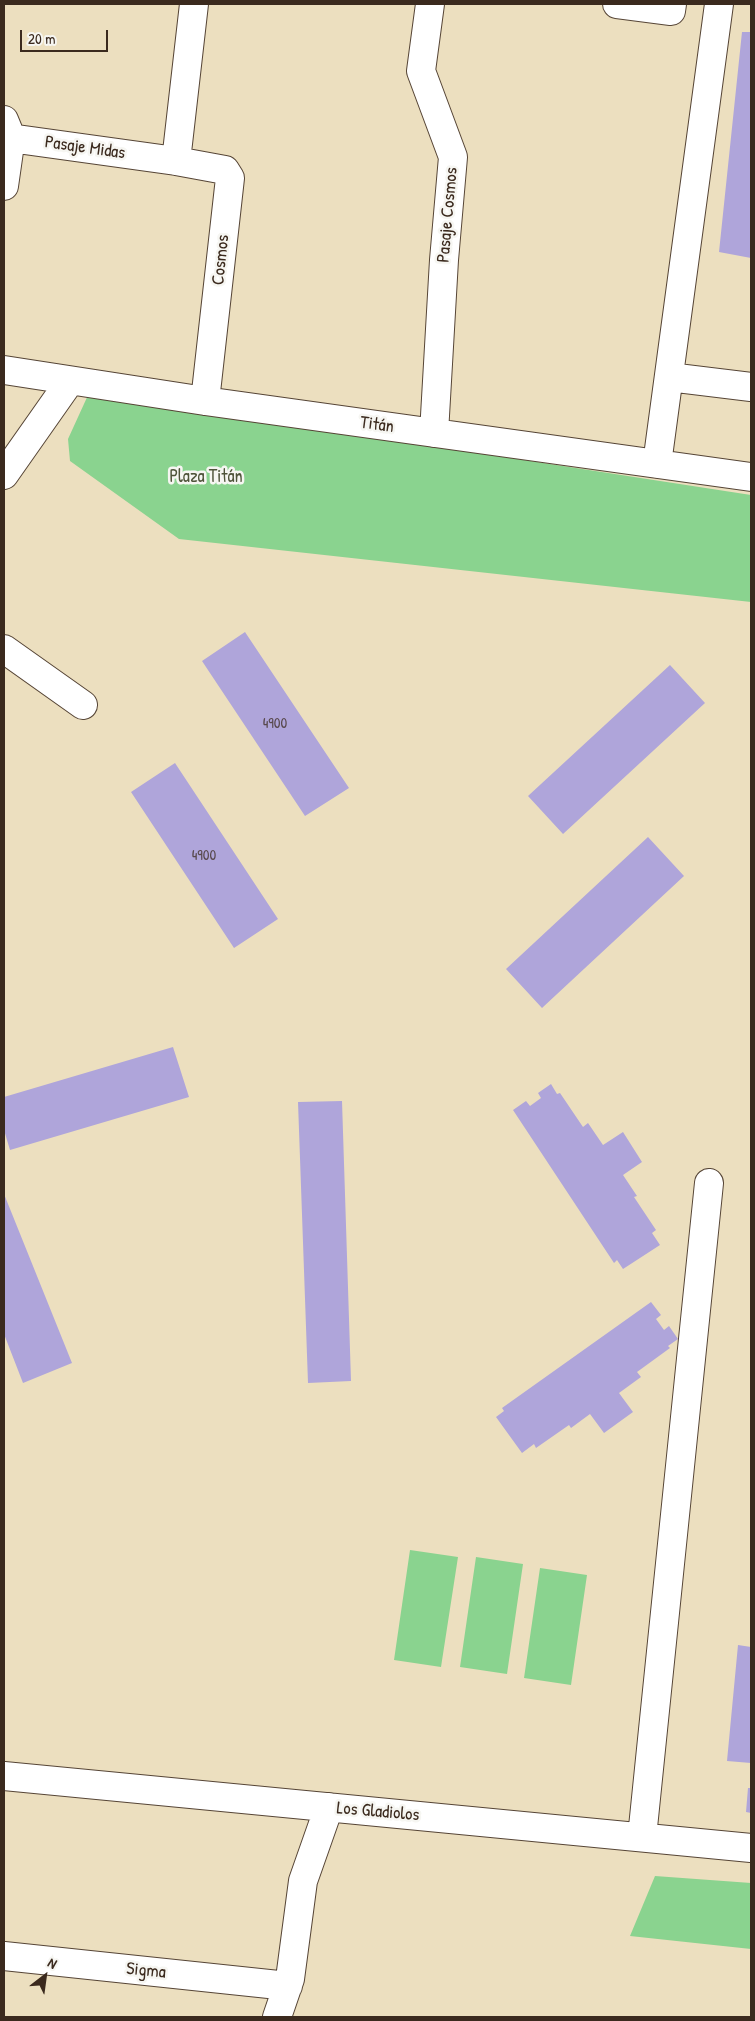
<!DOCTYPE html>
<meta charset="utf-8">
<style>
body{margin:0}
#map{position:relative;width:755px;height:2021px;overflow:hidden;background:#ecdfbf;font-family:"Patrick Hand",sans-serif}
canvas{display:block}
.frame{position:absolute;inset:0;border:5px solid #3b2a1e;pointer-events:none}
.north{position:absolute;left:20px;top:1951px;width:50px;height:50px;-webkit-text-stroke:4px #f6f6f2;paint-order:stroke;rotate:30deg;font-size:14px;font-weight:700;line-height:20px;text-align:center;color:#3b2a1e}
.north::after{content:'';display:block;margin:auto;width:18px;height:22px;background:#3b2a1e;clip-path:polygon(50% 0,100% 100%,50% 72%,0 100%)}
.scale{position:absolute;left:20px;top:30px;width:88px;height:22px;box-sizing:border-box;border:2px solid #3b2a1e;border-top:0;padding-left:6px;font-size:15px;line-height:18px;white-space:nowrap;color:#3b2a1e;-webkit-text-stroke:4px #f6f6f2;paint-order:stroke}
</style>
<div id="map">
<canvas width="755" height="2021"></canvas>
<div class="frame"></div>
<div class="north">N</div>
<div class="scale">20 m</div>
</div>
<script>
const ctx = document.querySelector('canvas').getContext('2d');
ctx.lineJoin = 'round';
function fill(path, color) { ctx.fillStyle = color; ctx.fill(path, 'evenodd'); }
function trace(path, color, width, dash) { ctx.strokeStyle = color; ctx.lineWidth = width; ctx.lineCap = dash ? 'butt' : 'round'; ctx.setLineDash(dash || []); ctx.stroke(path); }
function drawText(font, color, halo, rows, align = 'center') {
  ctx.font = font + ' "Patrick Hand",sans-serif'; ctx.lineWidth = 5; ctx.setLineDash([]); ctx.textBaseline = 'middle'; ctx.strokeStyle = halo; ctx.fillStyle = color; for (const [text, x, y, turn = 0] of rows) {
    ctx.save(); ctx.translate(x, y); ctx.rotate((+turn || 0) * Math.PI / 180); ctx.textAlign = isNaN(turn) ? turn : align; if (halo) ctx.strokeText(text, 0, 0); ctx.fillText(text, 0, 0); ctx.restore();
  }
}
const green = new Path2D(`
 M89,393l662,102v107l-572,-63 -109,-78 -2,-22z
 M410,1550l48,7 -17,110 -47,-7z
 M476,1557l47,7 -16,110 -47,-7z
 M540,1568l47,7 -16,110 -47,-7z
 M655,1876l96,7v66l-121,-13z`);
const building = new Path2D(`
 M742,32h9v226l-32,-6z
 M245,632l104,156 -44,28 -103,-155z
 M670,665l35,38 -142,131 -35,-38z
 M175,763l103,156 -44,29 -103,-156z
 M648,837l36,39 -142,132 -36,-39z
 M173,1047l16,50 -179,53 -6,-20v-33z
 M551,1084l6,10 3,-1 23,34 5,-4 15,22 20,-13 19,30 -19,13 14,21 -3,1 22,33 -4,3 8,12 -37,24 -6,-9 -3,3 -101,-153 13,-9 4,5 11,-8 -3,-5z
 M342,1101l9,280 -43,2 -10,-281z
 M4,1194l68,169 -49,20 -19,-49z
 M651,1302l10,13 -5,4 8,11 5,-4 9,13 -10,7 2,2 -33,24 4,5 -22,16 14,19 -29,21 -14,-19 -19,14 -2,-3 -33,23 -2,-4 -12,9 -26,-36 8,-6 -2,-3z
 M738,1645l13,2v116l-24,-2z
 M748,1788h3v25l-5,-1z`);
const minor = new Path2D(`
 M430,4l-9,67 32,86 -9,103 -10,173
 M617,4l54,7 1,-7
 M4,120l7,17 6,2 159,22 49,9 5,8 -25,223
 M176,161l18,-157
 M4,186l7,-49
 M4,370l201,31 546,76
 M669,377l82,10
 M657,464l62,-460
 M4,475l66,-94
 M4,649l79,56
 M4,1776l747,72
 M642,1837l67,-654
 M4,1956l284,30
 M277,2017l13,-38 13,-98 26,-74`);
const numberNames = [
 ["4900",275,724],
 ["4900",204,856]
];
const streetNames = [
 ["Pasaje Midas",85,148,8],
 ["Pasaje Cosmos",448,215,-85],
 ["Cosmos",221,260,-84],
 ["Titán",377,425,8],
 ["Los Gladiolos",378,1812,5],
 ["Sigma",146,1971,6]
];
const parkNames = [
 ["Plaza Titán",206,477]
];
fill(green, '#8ad38f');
fill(building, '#afa5da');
trace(minor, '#564536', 30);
trace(minor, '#fff', 28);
drawText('15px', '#58494d', null, numberNames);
drawText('18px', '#3b2a1e', '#f6f6f2', streetNames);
drawText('18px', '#4f543a', '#f6f6f2', parkNames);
</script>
